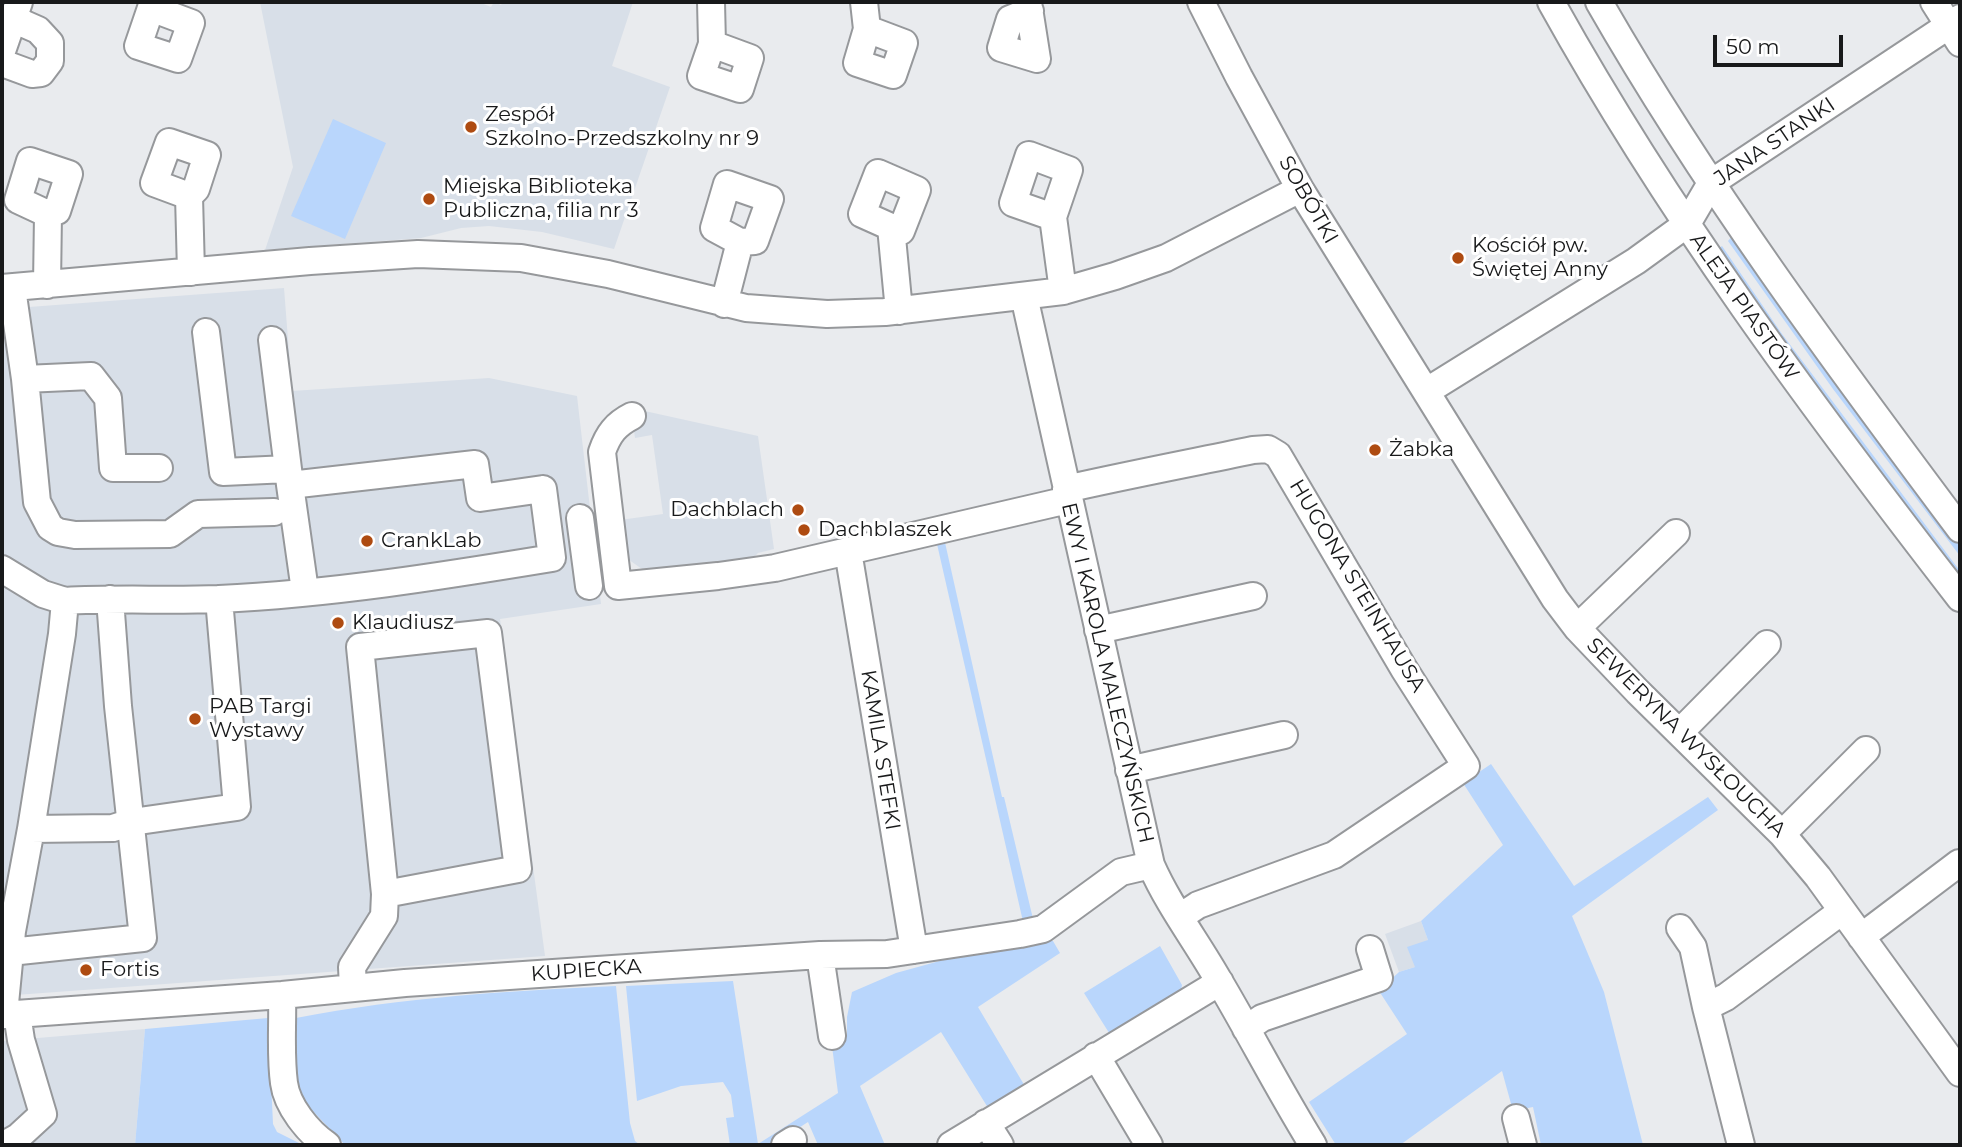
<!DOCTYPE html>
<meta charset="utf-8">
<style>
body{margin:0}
#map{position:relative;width:1962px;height:1147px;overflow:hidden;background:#e9ebee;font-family:Montserrat,sans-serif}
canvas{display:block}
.frame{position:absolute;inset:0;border:4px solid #18191a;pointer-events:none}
.scale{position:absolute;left:1713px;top:35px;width:130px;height:32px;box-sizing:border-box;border:4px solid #18191a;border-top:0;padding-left:9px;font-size:21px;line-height:24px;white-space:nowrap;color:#18191a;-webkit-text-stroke:5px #fff;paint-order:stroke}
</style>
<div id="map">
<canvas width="1962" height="1147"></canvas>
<div class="frame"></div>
<div class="scale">50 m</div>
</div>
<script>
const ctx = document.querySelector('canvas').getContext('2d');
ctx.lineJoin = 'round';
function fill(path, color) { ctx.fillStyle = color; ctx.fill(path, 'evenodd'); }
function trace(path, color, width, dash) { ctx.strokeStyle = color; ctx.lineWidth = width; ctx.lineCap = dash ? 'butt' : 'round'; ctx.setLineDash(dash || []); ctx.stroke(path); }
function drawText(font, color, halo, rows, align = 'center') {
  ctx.font = font + ' Montserrat,sans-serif'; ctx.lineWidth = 6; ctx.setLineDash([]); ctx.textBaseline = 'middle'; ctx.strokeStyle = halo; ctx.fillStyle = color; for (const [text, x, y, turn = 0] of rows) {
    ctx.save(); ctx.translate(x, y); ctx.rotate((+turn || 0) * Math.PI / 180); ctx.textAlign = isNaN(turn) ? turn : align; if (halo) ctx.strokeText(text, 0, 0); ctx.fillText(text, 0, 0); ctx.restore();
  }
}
const built = new Path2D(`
 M260,2h193l28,1 10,4 3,-5 7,3 2,-3h130l-21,64 58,21 -56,162 -72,-17 -53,-6 -28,2 -40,10 -156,12 28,-83z
 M284,288l8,103 197,-13 88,18 24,208 -101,15 45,337 -543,40v-687z
 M631,408l127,28 16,113 -16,4 -9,9 -100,12 -24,-17 -5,-37 43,-6 -11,-79 -17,3z
 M1421,921l7,19 -13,27 -16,5 -14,-38z
 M145,1029l-10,116h-133v-104z`);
const green = new Path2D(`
 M333,119l53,24 -41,96 -54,-23z
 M1735,233l225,309v14l-127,-167 -105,-148z
 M1722,246l60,88 178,237v14l-245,-333z
 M944,538l58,259h2l30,126 -10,3 -87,-382z
 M1491,764l83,122 134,-89 10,13 -146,106 32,76 39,153h-102l-8,-38 -20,4 -11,-40 -102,74h-64l-27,-43 98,-68 -28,-43 20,-19 16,-5 -8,-20 21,-7 -7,-19 82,-76 -40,-62z
 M1037,939l16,2 7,12 -82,54 48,81 -36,23 -49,-79 -81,54 25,59h-67l-10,-23 -36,23h-42l-4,-27 8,-1 -3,-22 -8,-13 -42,4 -44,15 -11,-115 107,-5 25,163 80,-51 -6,-47 15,-12v-17l5,-25 44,-19 69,-19z
 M1160,946l22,39 -2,10 -69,41 -27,-43z
 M616,986l14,137 5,18 5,4h-295l-37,-39 -8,-13 -5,-15 -1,-56 2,-4c109,-21 210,-27 320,-32z
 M268,1018l5,106 4,8 26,13h-168l10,-116z`);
const minor = new Path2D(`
 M711,2l1,42 -11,32 39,13 10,-31 -38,-14
 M864,2l3,27
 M1028,2l9,57 -36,-11 9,-29 20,-8
 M1201,2l38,75 61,112 255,410 22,29 61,64 144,142 36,43 142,196
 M1551,2c117,211 261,405 409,596
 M1599,2c106,185 233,356 361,527
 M1934,2l26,41
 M151,8l40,15 -13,36 -40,-13 15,-44
 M867,29l37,14 -11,32 -36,-12z
 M2,51l17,-49
 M2,63l30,11 9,-1 9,-12v-18l-12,-13 -25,-11
 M189,196l-35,-13 15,-41 38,13 -11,34 -7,7 2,76
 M1053,217l-40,-14 16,-48 40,15 -16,47 10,74
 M891,227l-29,-13 16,-41 39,17 -16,41 -10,-4 8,84
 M47,285l1,-71 9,-3 12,-37 -39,-13 -12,39 30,14
 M2,288l308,-27 108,-7 103,4 87,16 138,34 81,6 58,-2 178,-21 52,-15 51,-18 134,-69
 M12,288l13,91 12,123 13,25 8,5 17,3 95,-1 28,-20 76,-2
 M1024,296l127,569c18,41 46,77 68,116 32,54 61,111 94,164
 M724,304l16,-62 15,-1 15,-42 -43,-15 -13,44 26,14
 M206,332l17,140 65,-3
 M272,340l18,145
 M25,379l66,-3 17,22 5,70h46
 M1427,391l209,-130 51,-37 24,-41 249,-165
 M632,416c-16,8 -24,18 -30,36l16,134 100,-10 57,-8 293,-68
 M1066,489c62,-14 125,-26 187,-39l15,-1 10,6 126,214 62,97 -132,89 -136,50 -18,12
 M580,518l9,68
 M848,551l66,399
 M2,569l41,25 22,7c51,-3 103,0 154,-2 111,-5 223,-23 333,-41l-9,-69 -63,9 -5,-34 -185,21 15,106
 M1577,628l99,-95
 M1098,630l155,-34
 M1680,732l87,-88
 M1129,770l155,-35
 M31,829l82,-1 19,-6 105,-15 -18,-208
 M1782,834l84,-84
 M1680,928l13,19 13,60
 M1861,937l98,-74
 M10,952l133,-14 -25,-232 -8,-107
 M820,955l12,81
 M353,988l-1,-21 32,-51 1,-22 133,-25 -30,-236 -128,14 25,247
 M282,995c1,28 -2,59 2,88 3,23 24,49 43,62
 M4,1014l8,-83 19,-102 31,-195 3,-33
 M2,1015l280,-20 123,-12 415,-28 67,-1 133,-20 23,-5 78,-57 30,-7
 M1246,1029l16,-11 117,-40 -9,-29
 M1096,1056l53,89
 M1516,1118l7,27
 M986,1123l14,22
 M4,1145l14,-8 25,-23 -22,-74 -4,-26
 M785,1145l8,-5
 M951,1145l269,-163
 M1741,1145l-35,-138 20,-10 116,-86`);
const markers = [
 [471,127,7,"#ae4b11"],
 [429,199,7,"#ae4b11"],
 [1458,258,7,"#ae4b11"],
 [1375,450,7,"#ae4b11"],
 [798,510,7,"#ae4b11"],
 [804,530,7,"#ae4b11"],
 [367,541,7,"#ae4b11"],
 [338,623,7,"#ae4b11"],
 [195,719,7,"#ae4b11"],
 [86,970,7,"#ae4b11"]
];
const poiNames = [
 ["Zespół",485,115],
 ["Szkolno-Przedszkolny nr 9",485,139],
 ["Miejska Biblioteka",443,187],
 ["Publiczna, filia nr 3",443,211],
 ["Kościół pw.",1472,246],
 ["Świętej Anny",1472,270],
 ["Żabka",1389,450],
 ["Dachblach",784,510,"right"],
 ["Dachblaszek",818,530],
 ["CrankLab",381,541],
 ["Klaudiusz",352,623],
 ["PAB Targi",209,707],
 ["Wystawy",209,731],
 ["Fortis",100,970]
];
const streetNames = [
 ["JANA STANKI",1775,142,-34],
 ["SOBÓTKI",1308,200,60],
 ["ALEJA PIASTÓW",1744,307,55],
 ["HUGONA STEINHAUSA",1357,586,59],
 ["EWY I KAROLA MALECZYŃSKICH",1107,673,77],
 ["SEWERYNA WYSŁOUCHA",1686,738,45],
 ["KAMILA STEFKI",880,750,81],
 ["KUPIECKA",586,971,-4]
];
fill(built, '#d8dfe8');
fill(green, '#b9d6fc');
trace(minor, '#96989b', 30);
trace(minor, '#fff', 26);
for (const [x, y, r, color] of markers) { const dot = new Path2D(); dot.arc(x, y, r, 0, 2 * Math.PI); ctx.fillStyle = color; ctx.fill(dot); trace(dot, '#fff', 2.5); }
drawText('21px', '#18191a', '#fff', poiNames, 'left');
drawText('21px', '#18191a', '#fff', streetNames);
</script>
